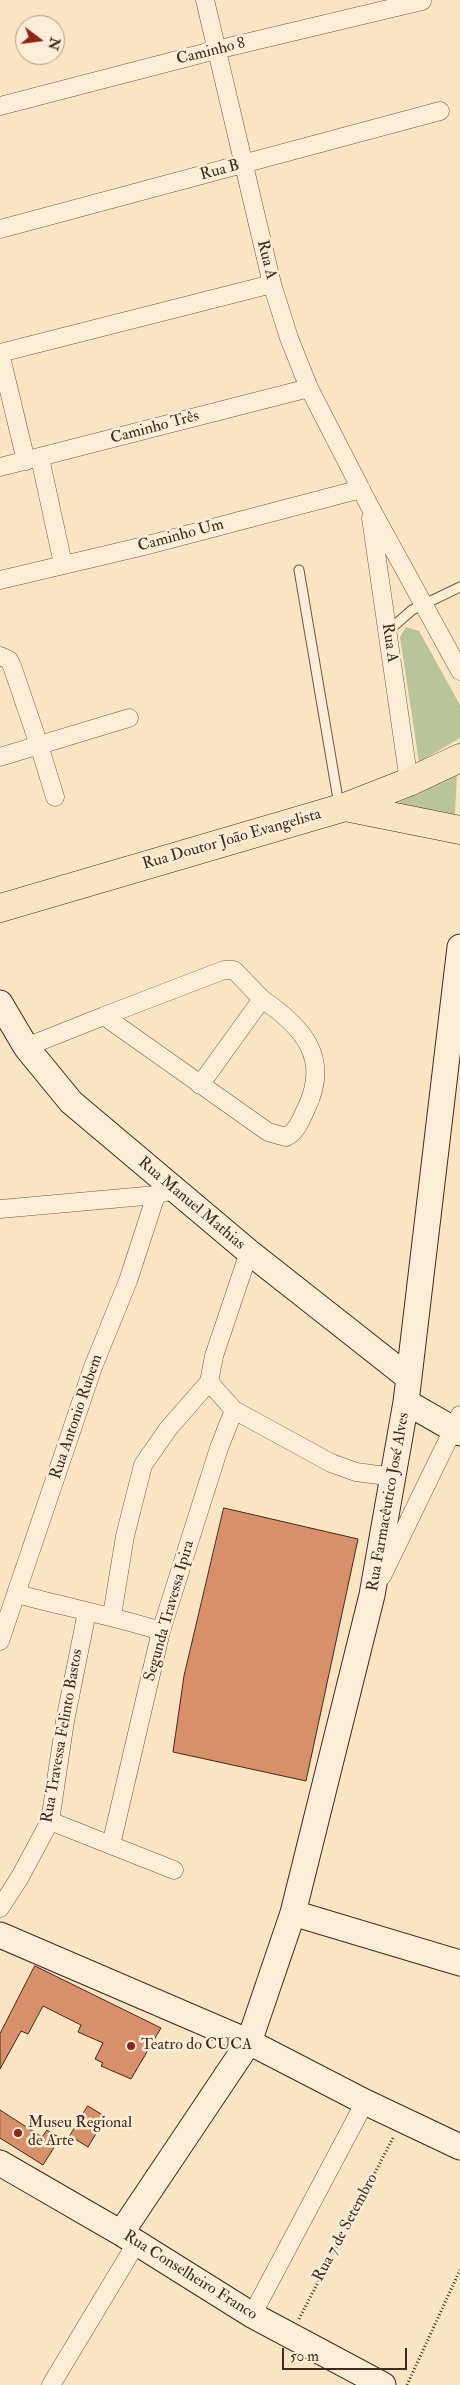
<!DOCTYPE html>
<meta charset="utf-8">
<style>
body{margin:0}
#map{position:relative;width:460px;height:2385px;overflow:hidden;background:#fbe4c2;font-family:"IM FELL Double Pica",serif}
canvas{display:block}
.north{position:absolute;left:15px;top:15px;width:50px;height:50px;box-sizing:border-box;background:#fcedd7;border:1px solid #b19f8d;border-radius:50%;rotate:105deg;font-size:14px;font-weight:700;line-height:20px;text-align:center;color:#41291f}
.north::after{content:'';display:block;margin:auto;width:18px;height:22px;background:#8f2418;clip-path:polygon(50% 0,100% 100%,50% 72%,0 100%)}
.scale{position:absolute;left:282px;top:2348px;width:125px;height:22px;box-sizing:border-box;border:2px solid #41291f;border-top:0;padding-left:6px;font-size:15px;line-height:18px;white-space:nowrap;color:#41291f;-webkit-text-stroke:4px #fcedd7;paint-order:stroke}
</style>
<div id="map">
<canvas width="460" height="2385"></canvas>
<div class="north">N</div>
<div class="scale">50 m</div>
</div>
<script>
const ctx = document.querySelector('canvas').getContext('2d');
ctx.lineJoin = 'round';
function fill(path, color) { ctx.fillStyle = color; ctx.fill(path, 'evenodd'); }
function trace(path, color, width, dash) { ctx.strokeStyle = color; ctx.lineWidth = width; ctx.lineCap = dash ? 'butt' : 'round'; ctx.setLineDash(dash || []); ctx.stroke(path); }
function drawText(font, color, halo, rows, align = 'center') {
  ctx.font = font + ' "IM FELL Double Pica",serif'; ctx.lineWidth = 5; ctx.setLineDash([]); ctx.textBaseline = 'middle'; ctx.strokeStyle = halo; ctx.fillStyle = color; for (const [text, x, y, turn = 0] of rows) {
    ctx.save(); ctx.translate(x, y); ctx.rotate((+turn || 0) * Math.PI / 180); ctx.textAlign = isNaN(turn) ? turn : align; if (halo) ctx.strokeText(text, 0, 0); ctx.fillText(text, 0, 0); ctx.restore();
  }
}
const green = new Path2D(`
 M406,627l13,4 41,74v33l-41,24 -19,-125z
 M457,773l-2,42 -63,-9z`);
const building = new Path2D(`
 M224,1508l134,31 -52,242 -133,-29 11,-76z
 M35,1966l126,62 -30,51 -30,-13 2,-3 -8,-4 8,-16 -25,-11 3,-7 -38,-19 -15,28 -7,-3 -21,38v-35z
 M88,2106l18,11 -18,30 -18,-11z
 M0,2110l42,27 5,-7 13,8 -17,27 -43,-27z`);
const path = new Path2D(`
 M299,2319l95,-183
 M407,2385l53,-115`);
const lane = new Path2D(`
 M299,570l40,235
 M388,631l24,-21 48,-23`);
const street = new Path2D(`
 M205,0l67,284 17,54 20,50 60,117 91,166
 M0,106l216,-56 206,-49
 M0,229l440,-118
 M0,353l272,-69
 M0,353l26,108
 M40,458l23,106
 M0,467l309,-79
 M371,518l38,264
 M0,580l144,-34 217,-57
 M0,656l9,4 3,6 27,79 16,52
 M0,757l129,-39
 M104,1016l120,-46h10l28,29 -62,86
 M26,1047l78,-31 164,116 18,5c11,-5 15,-18 20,-28 25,-51 -3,-82 -44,-110
 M0,1209l156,-14 10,-3
 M249,1252l-35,104 -5,26 25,28 97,53 25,9 38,5
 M382,1576l78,-161
 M17,1594c48,13 97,22 144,37
 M112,1615l13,-79 18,-71 25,-36 41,-47
 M0,1641l93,-274 35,-86 28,-86
 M50,1821l124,49
 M111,1845l50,-214 58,-183 15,-38
 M0,1908l20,-31 30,-56 15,-100 22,-109
 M252,2315l113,-213
 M51,2385l86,-143`);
const secondary = new Path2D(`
 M0,1003l26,44 45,55 178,150 160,126
 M406,1402l54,31
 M293,1913l167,50
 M0,1935l249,107 116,60 95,45
 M0,2163l121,70 131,82 131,70
 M121,2233l128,-191 44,-129 79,-318 34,-193 54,-455`);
const primary = new Path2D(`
 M345,807l115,23
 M0,908l345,-101 64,-25 51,-24`);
const markers = [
 [131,2046,5,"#8f2418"],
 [18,2133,5,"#8f2418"]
];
const streetNames = [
 ["Caminho 8",211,52,-14],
 ["Rua B",220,171,-15],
 ["Rua A",266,260,76],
 ["Caminho Três",155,428,-15],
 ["Caminho Um",181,536,-15],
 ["Rua A",389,643,82],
 ["Rua Doutor João Evangelista",232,840,-16],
 ["Rua Manuel Mathias",191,1204,40],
 ["Rua Antonio Rubem",77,1417,-71],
 ["Rua Farmacêutico José Alves",389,1502,-80],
 ["Segunda Travessa Ipira",170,1611,-74],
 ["Rua Travessa Felinto Bastos",63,1736,-80],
 ["Rua 7 de Setembro",346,2228,-62],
 ["Rua Conselheiro Franco",190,2276,32]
];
const poiNames = [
 ["Teatro do CUCA",141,2046],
 ["Museu Regional",28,2124],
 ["de Arte",28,2142]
];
fill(green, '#b9c598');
fill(building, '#d8906a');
trace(building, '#41291f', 1);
trace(lane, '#705848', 11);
trace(street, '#705848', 19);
trace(secondary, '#41291f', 27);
trace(primary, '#41291f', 29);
trace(path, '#41291f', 3, [1, 2.5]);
trace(lane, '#fcedd7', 9);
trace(street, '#fcedd7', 18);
trace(secondary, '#fcedd7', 25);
trace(primary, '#fbe4c2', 28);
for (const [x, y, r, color] of markers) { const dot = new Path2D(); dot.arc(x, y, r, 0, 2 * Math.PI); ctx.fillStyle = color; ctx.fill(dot); trace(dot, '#fcedd7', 2); }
drawText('16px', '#41291f', '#fcedd7', streetNames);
drawText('16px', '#41291f', '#fcedd7', poiNames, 'left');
</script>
